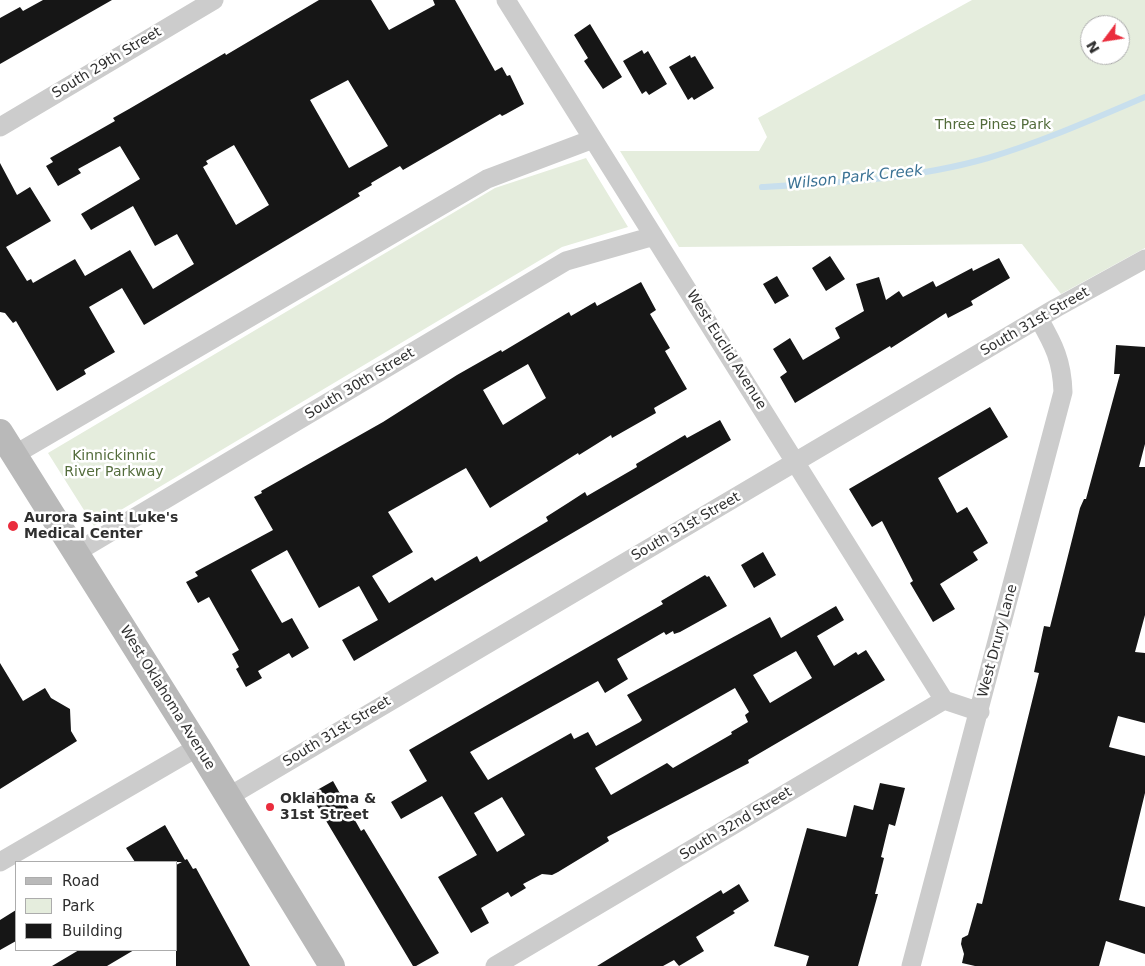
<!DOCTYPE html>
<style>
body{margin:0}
#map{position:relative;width:1145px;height:966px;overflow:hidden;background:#fff;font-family:"DejaVu Sans",sans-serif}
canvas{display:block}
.legend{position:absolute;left:15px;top:861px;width:162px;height:90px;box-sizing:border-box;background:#fff;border:1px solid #acacac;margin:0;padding:6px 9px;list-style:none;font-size:15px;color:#2f2f2f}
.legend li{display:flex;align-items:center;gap:10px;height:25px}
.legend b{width:25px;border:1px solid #acacac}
.north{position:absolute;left:1080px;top:15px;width:50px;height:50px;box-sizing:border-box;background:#fff;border:1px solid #acacac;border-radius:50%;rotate:239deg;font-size:14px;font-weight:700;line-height:20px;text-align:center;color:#2f2f2f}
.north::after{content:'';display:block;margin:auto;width:18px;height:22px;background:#ea2d3d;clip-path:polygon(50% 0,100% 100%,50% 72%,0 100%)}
</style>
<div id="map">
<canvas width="1145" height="966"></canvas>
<ul class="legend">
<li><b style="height:6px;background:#b9b9b9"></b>Road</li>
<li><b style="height:14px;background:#e5eddd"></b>Park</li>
<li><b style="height:14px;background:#161616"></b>Building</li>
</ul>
<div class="north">N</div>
</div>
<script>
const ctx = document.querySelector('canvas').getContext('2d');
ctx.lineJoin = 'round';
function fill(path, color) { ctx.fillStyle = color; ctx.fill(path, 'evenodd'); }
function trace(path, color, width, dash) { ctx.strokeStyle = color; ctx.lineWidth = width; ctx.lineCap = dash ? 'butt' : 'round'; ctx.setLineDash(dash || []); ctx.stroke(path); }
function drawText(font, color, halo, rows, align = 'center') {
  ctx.font = font + ' "DejaVu Sans",sans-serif'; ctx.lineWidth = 5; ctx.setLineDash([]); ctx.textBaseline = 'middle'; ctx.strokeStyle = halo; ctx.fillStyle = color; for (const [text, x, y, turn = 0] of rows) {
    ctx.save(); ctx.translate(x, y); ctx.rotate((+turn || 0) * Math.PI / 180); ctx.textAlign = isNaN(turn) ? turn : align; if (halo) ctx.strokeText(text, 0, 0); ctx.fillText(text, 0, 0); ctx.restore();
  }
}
const green = new Path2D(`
 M972,0h173v248l-84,46 -39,-50 -343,3 -59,-96h139l8,-14 -9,-19zM1090,25h30v30h-30z
 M586,158l42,69 -66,20 -468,279 -46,-73 447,-265z`);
const stream = new Path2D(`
 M762,187c75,-4 153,-8 226,-29 54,-16 105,-39 157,-61`);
const building = new Path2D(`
 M43,0h69l-112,64v-46l20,-11 3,4z
 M319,0h52l18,30 46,-25 -2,-5h22l40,71 7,-4 5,9 3,-1 14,29 -18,10 -4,2 -2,-2 -97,56 -3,-4 -29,17 1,2 -14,8 2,3 -216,129 -22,-37 -33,19 26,45 -31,18 2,4 -29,17 -41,-70 -3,2 -8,-10 -5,-1v-149l17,32 13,-8 21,34 -45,26 21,34 4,-2 2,4 42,-24 10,17 45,-26 23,39 41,-25 -17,-30 -22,12 -22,-40 -42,24 -10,-16 59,-35 -20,-33 -42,23 3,4 -23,13 -12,-20 7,-4 -3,-4 65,-37 -2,-3 16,-9 96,-56 1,2zM348,80l40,66 -39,22 -39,-68zM234,145l35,60 -33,20 -33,-58 5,-3 -2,-3z
 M590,24l32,53 -19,12 -19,-28 4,-3 -14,-23z
 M642,50l2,4 4,-3 19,33 -18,11 -3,-4 -4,3 -19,-33z
 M690,55l1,3 4,-2 19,32 -20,12 -2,-3 -4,3 -19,-33z
 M830,256l15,23 -19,12 -14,-23z
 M999,258l11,20 -39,23 2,4 -25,13 -2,-5 -55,35 -1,-2 -95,57 -15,-26 7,-5 -14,-23 17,-11 13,22 37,-22 -5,-10 29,-17 -8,-27 23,-7 7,23 13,-9 4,6 30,-16 3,6 36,-19 1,3z
 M777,276l12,20 -14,8 -12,-20z
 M641,282l15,28 -6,4 20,34 -5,3 22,38 -33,19 2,5 -44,25 -1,-3 -32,20 -1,-2 -88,55 -24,-40 -78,44 25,40 -41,24 17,27 43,-26 3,4 42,-25 3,6 68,-41 -2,-4 22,-14 17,-11 2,4 50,-29 -1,-3 49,-29 2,3 33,-18 11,20 -377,221 -12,-21 36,-20 -19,-34 -40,22 -32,-58 -36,20 31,53 10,-5 17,30 -17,10 -3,-5 -31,18 4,7 -16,9 -10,-18 3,-2 -7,-13 7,-4 -30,-53 -11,6 -12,-21 12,-6 -3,-4 78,-42 -19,-33 8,-4 -1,-2 122,-69 74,-47 44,-25 1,2 67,-40 2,4 24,-14 2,4zM528,364l18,34 -43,27 -20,-35z
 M1116,345l29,2v97l-6,23h6v148l-10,37 10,1v70l-27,-7 -9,31 36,9v37l-26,107 26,7v47l-39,-13 -7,25h-124l-13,-3 2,-9 -3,-10 1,-6 6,-3 9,-32 5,1 57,-231 -5,-1 10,-46 6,1 30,-119 4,-9h2l34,-125h-6z
 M990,407l18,30 -70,41 19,35 10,-6 21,36 -15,9 5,8 -38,24 15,25 -22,13 -23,-39 3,-2 -31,-60 -10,6 -23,-38z
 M763,552l13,23 -22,13 -13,-23z
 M705,575l2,2 2,-1 18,30 -47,26 -6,2 -1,-3 -7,4 -2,-3 -47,27 11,20 -23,14 -7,-12 -128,71 18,28 83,-47 3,6 14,-7 8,14 44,-24 2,-2 -15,-25 143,-78 11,21 55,-32 8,14 -27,16 17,30 22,-14 2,3 8,-5 19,30 -137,80 1,3 -142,74 2,4 -51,31 -6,3 -10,-1 -19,10 3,4 -15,9 -3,-5 -27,16 8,15 -18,10 -33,-56 39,-22 -35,-59 -41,23 -10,-17 36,-21 -18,-31 254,-146 -2,-3zM796,651l16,27 -42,25 -17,-28zM735,688l14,24 -4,3 3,7 -17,10 1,2 -59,34 -6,-5 -56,32 -16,-27zM502,797l23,38 -28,17 -23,-39z
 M0,663l23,38 22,-13 6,10 19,11 1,22 6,10 -77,48z
 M333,781l28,50 3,-2 75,124 -23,13h-3l-103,-172z
 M880,783l25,5 -10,38 -6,-2 -8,33 3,1 -9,36h3l-20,72h-52l3,-10 -35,-10 33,-118 39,9 8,-32 19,5z
 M165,825l20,35 2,-1 6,10 3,-1 54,98h-74v-101l6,-3h-47l-9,-14z
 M739,884l10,17 -16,10 2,2 -39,24 8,14 -25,15 -5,-6 -11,6h-66l124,-76 2,4z
 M16,910v31l-16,9v-30z
 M79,950h55l-27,16h-55z`);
const street = new Path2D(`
 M506,0l438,700
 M0,127l214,-127
 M14,455l473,-276 106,-40
 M75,553l491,-292 88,-25
 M228,797l828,-489 89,-49
 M0,862l198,-115
 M495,966l449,-266 36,12
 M911,966l152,-574c-1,-31 -9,-47 -24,-73`);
const secondary = new Path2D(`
 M0,432l198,315 134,219`);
const markers = [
 [13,526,6,"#ea2d3d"],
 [270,807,5,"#ea2d3d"]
];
const streetNames = [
 ["South 29th Street",107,63,-31],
 ["South 31st Street",1035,322,-30],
 ["West Euclid Avenue",726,350,58],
 ["South 30th Street",360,384,-31],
 ["South 31st Street",686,527,-30],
 ["West Drury Lane",998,641,-75],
 ["West Oklahoma Avenue",167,698,58],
 ["South 31st Street",337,732,-31],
 ["South 32nd Street",736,824,-31]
];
const parkNames = [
 ["Three Pines Park",993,125],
 ["Kinnickinnic",114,456],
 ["River Parkway",114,472]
];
const poiNames = [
 ["Aurora Saint Luke's",24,518],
 ["Medical Center",24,534],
 ["Oklahoma &",280,799],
 ["31st Street",280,815]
];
const waterNames = [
 ["Wilson Park Creek",855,178,-6]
];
fill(green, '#e5eddd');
trace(stream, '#c8dfed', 6);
fill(building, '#161616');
trace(street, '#ccc', 19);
trace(secondary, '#b9b9b9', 26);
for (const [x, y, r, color] of markers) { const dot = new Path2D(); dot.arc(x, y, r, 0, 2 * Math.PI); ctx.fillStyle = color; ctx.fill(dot); trace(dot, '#fff', 2); }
drawText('14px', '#2f2f2f', '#fff', streetNames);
drawText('14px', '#536c3b', '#fff', parkNames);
drawText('bold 14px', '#2f2f2f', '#fff', poiNames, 'left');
drawText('italic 15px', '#3a7294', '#fff', waterNames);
</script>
